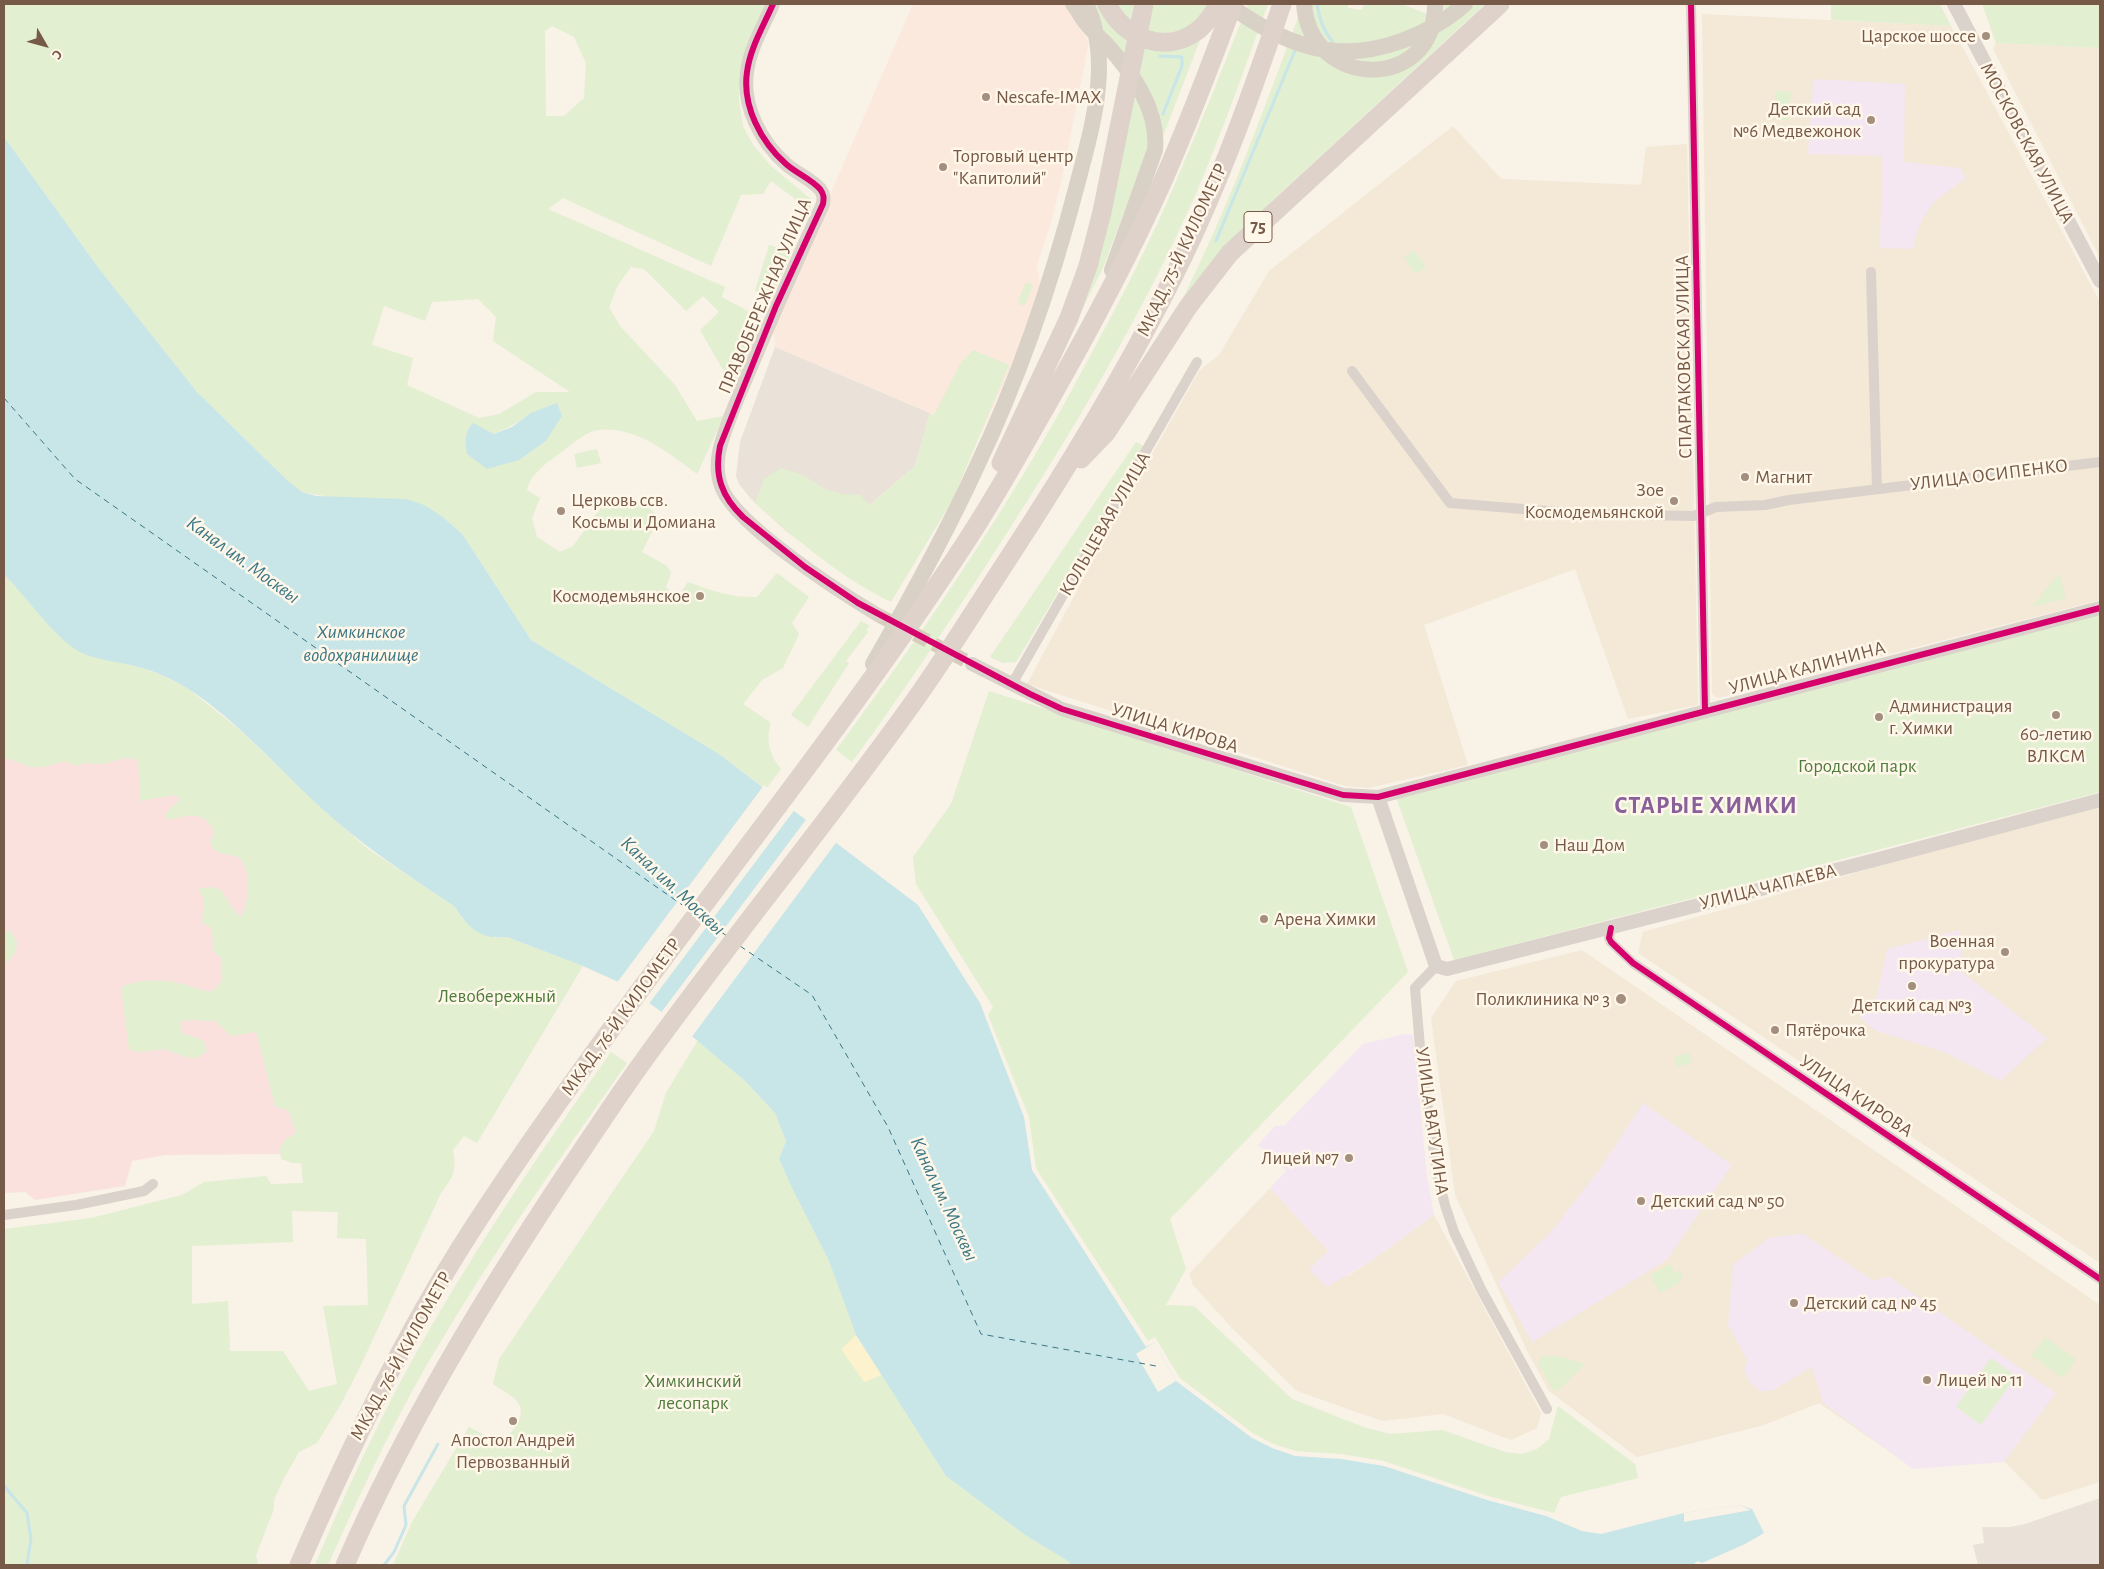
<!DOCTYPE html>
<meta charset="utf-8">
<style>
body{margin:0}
#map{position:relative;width:2104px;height:1569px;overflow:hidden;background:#f8f2e7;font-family:"Alegreya Sans",sans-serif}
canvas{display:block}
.frame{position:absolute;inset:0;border:5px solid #765946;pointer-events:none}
.north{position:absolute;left:20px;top:20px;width:50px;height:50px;-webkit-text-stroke:4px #fff7e9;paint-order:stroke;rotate:128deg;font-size:14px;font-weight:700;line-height:20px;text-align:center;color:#765946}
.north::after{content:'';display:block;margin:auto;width:18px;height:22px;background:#765946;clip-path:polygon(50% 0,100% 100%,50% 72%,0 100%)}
</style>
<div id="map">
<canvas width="2104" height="1569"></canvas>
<div class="frame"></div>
<div class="north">С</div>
</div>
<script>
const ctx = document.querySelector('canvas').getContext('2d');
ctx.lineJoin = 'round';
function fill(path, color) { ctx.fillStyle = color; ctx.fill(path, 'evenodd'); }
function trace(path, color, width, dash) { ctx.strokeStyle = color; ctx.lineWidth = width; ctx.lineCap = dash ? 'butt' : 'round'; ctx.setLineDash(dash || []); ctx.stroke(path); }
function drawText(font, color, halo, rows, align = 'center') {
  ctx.font = font + ' "Alegreya Sans",sans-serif'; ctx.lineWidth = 5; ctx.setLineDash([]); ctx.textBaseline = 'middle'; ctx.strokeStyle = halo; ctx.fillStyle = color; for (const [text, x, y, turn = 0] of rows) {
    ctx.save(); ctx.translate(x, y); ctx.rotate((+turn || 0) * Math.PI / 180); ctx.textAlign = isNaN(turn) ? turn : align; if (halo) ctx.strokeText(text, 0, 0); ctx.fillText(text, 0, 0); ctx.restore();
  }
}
const residential = new Path2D(`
 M1702,14l249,12 149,276v298l-382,98 -6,-4z
 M1996,43l104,5v210l-107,-209z
 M1453,126l48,53 140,6 5,-38 41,-3 11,561 -70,14 -53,-150 -151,56 44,140 -100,23 -23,-2 -318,-102 88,-164 84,-149 20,-16 50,-84z
 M2100,805v458l-462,-310 5,-21z
 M1582,950l518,355v177l-58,18 -39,-40 -91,7 -93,-64 -55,22 -127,32 -88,-66 -22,-40 -72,-156 -24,-177 25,-37z
 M1270,1188l58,63 20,25 23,-15 63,-46 107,198 -4,15 -26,12 -68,-26 -61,7 -85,-30 -66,-64 -38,-42 -4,-11z`);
const commercial = new Path2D(`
 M913,4h151l25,38 -27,136 -11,44 -14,43 4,27 -21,54 -39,88 -206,-87 -2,-21z`);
const industrial = new Path2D(`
 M775,347l155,66 -15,53 -100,86 -29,-21 -35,-32 -12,-15 -3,-8 4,-34z
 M2100,1498v67h-122l-5,-20 11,-2 -2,-16h28l15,-3z`);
const education = new Path2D(`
 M1813,79l92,5 -1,78 56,6 6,10 -31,23 -13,19 -7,18 -1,11 -34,-1 2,-92 -74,-2z
 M1960,930l2,42 85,66 -46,43 -57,-29 -68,-21 -16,-13 17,-23 10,-46z
 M1405,1034l8,1 14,141 7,39 -63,46 -44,26 -18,-18 19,-18 -58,-63 16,-17 -28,-26 17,-19 10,-1 78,-81z
 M1643,1103l89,62 -65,95 -135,82 -34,-60 53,-50 48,-62z
 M1803,1234l71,47 14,-5 168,117 -52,69 -91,7 -90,-66 -11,-36 -40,24h-12l-10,-8 -6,-12 3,-11 -19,-35 5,-61 38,-27z`);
const medical = new Path2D(`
 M150,739l284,258 -151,157 -118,1 -33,6 -7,25 -90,14 -10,-8 -21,1v-448z`);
const green = new Path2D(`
 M4,4h762l-21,47 -6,25v24l4,26 10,19 18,21 41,34 -2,10 -39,-29 -8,13 -22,1 -30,71 -148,-68 -15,11 177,78 -3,10 42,23 -26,61 -11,-4 -27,-47 19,-18 -16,-16 -17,15 -42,-42 -13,-2 -13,18 -9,22 11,19 55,59 22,36 27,-5 -27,58c-29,-21 -60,-48 -99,-44 -11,1 -30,17 -39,24 -13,9 -29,21 -32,36l13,8 -8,20 5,19 23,15 13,-6 32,-44 14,-4 23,2 17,18 -17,34 25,14 4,7 -5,14 5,5h10l7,-10c24,9 44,16 69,15l20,-24 32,24 -17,26 7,11 -16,34 -21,12 -19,24 28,19c-6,17 -1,33 10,46l-15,20 -47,-35 -188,-114 -68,-105 -20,-18 -141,-25 -14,-11 -91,-89 -97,-122 -96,-133zM552,26l22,11 12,26 -2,35 -20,18h-18l-1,-85zM478,299l18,18 -3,24 77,51h-34l-37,22 -20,4 -72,-33 6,-27 -41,-13 12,-39 41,15 7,-19zM557,404l5,12 -16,25 -27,19 -42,1 -10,-7c-2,-11 -3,-22 6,-30l21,10c22,-9 40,-24 63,-30z
 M1093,4h8l18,28 83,3 -39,101 -63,-112z
 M1114,4h100l-17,20 -28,12 -33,-6z
 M1248,4h20c-23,63 -45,126 -71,187 -54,123 -123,238 -196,351 -48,75 -96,148 -149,220l-16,-12c92,-124 180,-253 252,-390 32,-59 63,-119 89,-181 25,-58 48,-117 71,-175z
 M1310,4h38v4l14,2 2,-6h38l25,10c-4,10 -8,28 -16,35 -26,24 -73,12 -92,-16 -5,-7 -7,-21 -9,-29z
 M1441,4h44l-213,197 -94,107c48,-94 84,-193 121,-293 9,46 51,72 95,59z
 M1831,4h109l11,22 -120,-6z
 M1982,4h118v44l-104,-5z
 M1135,88l16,53 -49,129 -27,54z
 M1775,91l16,1 -2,28h-15z
 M769,245l23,7 -20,46 -17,-7z
 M1414,250l12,17 -10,7 -12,-16z
 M1025,283h5l3,3 -8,19h-4l-3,-3z
 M973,350l36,15 -56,134 -62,103c-50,-24 -95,-63 -136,-99l9,-24 17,-11 22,7 22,14 16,5 19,1 10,10 45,-39 15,-53 4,2 26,-51z
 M1136,442l9,5 -129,215 -13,1 -13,-6z
 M597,449l4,14 -24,5 -3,-14z
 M2059,573l7,25 -34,9z
 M4,574c25,25 47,61 77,78l57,15 21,7 27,13 55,44 79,76 48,42 87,58 9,14 31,17 12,-1 76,29 -106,177 -13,-7 -11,14c4,22 0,26 -12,43l-82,176 -18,35 -24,39 -18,9 -15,26 -10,22v9l-18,46 2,10h-254v-336l87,-11 91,-23 22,-13 62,-6 5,8 32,-1 -2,-20h-9l-11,-4 -1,-11 6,-9 10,-6 -8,-23 -13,-3 -19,-75 -25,4 -17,-16c-12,3 -22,-2 -34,2l2,11 21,7 4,11 -10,7 -12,-1 -21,-8 -23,3 -12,-2 -8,-63c17,-8 43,-8 62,-3 13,3 17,8 30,7l8,-9 1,-23 -9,-8 -1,-22 -10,-7 2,-23 -6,-10 11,-2 11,2c8,10 11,20 21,28 9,-17 10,-43 -1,-59 -12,-6 -23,0 -30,-15l4,-11c-9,-22 -27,-17 -45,-12l-4,-4c3,-8 10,-10 15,-17l-5,-4 -35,6 -2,-41 -12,-2 -23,6 -18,-1 -9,3 -11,-5 -22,6h-13l-26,-10zM292,1211l46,1 -1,26 29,1 2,66 -45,1 14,78 -28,7 -26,-40h-53l-2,-50 -36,3v-58l101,-4z
 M2100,613v179l-646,168 -58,-163z
 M861,621l9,5 -4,4 2,2 -22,29 3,2 -41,64 -17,-12z
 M989,691l362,116 57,165 -238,247 16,50 -20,36 28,1 98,93 74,29 25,6 51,-4 63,22 17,2 15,-5 12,-10 9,-33 77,58 3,14 -77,19 -7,16 -66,-17 -104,-35 -43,-7 -45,-3 -22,-7 -20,-10 -74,-56 -25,-41 -7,4 -112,-173 -7,-51 -41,-102 5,-8 -77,-123 -3,-27 38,-53z
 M4,929l7,3 6,9 -1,11 -12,13z
 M698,1040l47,41 30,32 11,28 -7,18 13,29 37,73 27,74 90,141 79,59 43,26 3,4h-678l19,-43 57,-95 31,16c11,-9 30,-28 16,-43 -6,-6 -16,-11 -23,-16l6,-25 155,-228 12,-38z
 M611,1052l16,11c-63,90 -127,179 -183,273 -45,73 -81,151 -116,229h-13c34,-81 71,-161 116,-238 55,-95 117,-186 180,-275z
 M1689,1052l3,10 -15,5 -3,-10z
 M1670,1264l6,10 4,-3 4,6 -4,3 1,2 -21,11 -10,-18z
 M2045,1337l31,22 -13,19 -32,-22z
 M1543,1356h16l26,8 -28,28 -5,-4 -14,-25z
 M1991,1358l25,18 -35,49 -25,-18z`);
const sand = new Path2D(`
 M856,1335l26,40 -18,7 -23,-33z`);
const water = new Path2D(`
 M4,137l96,133 97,122 91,89 14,11 14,4 90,3 18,6 19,12 20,18 68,105 188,114 199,151 62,98 44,114 8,53 114,177 8,-4 22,38 76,57 20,10 23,8 46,3 43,7 103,34 59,16 36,15 19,3 83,-21 55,-8 13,4 12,24 -19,11 -43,19 -4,-2 -6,4h-621l-3,-4 -43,-26 -79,-59 -90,-141 -27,-74 -37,-73 -13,-29 7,-18 -11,-28 -30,-32 -71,-60 -51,-37 -40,-18 -76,-29c-26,3 -39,-9 -52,-30 -47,-32 -94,-62 -136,-101 -41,-38 -86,-89 -132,-118 -15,-9 -32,-17 -49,-21 -19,-6 -40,-6 -58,-15 -25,-13 -55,-57 -76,-78z
 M557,403l5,13 -16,25 -27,19 -32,9 -20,-15c-2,-11 -3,-22 6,-31l21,11 18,-7 19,-14z`);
const pier = new Path2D(`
 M764,785l32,23 -148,197 -32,-21z
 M808,817l30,23 -147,198 -31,-24z
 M1154,1343l22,38 -18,11 -22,-38z
 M1739,1505l12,5 -67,12v-9z`);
const stream = new Path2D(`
 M1317,4c2,14 6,27 16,38
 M1160,56l22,1v9l-19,48
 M1216,241l80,-193
 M4,1486l23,27 4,26 -4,26
 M384,1565l10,-13 12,-27 -2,-19 34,-62`);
const ferry = new Path2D(`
 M4,398l71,81 613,430
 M703,920l24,16
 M740,946l72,49 76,132 93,207 175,32`);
const secondaryTunnel = new Path2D(`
 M878,615l94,49`);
const street = new Path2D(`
 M1691,4l14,706
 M1871,272l6,217
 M1352,371l98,132 134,11 110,2 22,-9 49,-2 24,-5 311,-38
 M1012,684l185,-322
 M1611,928l-2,10 2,4 22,21 467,316
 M1436,966l-21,22 6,71 16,115 8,31 9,27 27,57 66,120
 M4,1215l72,-10 68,-14 9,-7`);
const secondary = new Path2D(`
 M773,4c-9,21 -23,44 -26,68 -5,34 14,70 39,92 10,9 25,15 34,25 4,5 4,9 3,15 -26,56 -51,113 -75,170 -9,21 -25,57 -29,78 -2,11 -2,23 2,34 13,38 120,107 157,129
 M1954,4l146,277
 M972,664l90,45 281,86 35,2 722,-189
 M1378,797l58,169 11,3 428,-109 225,-60`);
const primary = new Path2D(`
 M1073,4c5,6 8,13 13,19 6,8 14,15 21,22 26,29 52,65 48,105l-43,120
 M1227,4c30,21 63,41 100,46 48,7 103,-15 138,-46
 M1304,4c7,87 131,88 131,0
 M873,664c37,-65 73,-130 104,-198 43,-90 75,-185 100,-281 15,-58 36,-124 9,-181`);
const highway = new Path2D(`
 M1107,4c16,34 58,51 90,27 9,-6 16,-18 22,-27
 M1081,459l25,-26 82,-126 42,-54 270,-249
 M1001,463l68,-145 19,-52 14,-54 42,-208
 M299,1565c50,-115 104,-228 172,-334 150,-232 330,-441 483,-671 34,-50 64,-104 94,-157 41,-72 80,-145 114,-220 26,-59 49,-119 71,-179
 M345,1565c60,-138 138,-266 221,-391 26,-38 51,-77 78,-114 88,-122 184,-238 271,-360 32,-45 61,-92 91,-138 57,-87 112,-176 159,-269 48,-92 84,-191 117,-289`);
const cycleway = new Path2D(`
 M773,4c-9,21 -23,44 -26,68 -5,34 14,70 39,92 10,9 25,15 34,25 4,5 4,9 3,15l-47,102 -56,140c-6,30 2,51 23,71l62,50 53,36 172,91 32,15 281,86 35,2 722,-189
 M1691,4l14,706
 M1611,928l-2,10 2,4 22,21 467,316`);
const markers = [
 [1986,36,5,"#a48f7e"],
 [986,97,5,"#a48f7e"],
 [1871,120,5,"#a48f7e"],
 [943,167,5,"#a48f7e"],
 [1745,477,5,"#a48f7e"],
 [1674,501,5,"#a48f7e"],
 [561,511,5,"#a48f7e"],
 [700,596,5,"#a48f7e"],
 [2056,715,5,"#a48f7e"],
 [1879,717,5,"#a48f7e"],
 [1544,845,5,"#a48f7e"],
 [1264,919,5,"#a48f7e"],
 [2005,952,5,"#a48f7e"],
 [1912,986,5,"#a48f7e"],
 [1621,999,6,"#a48f7e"],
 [1775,1030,5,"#a48f7e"],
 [1349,1158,5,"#a48f7e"],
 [1641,1201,5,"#a48f7e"],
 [1794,1303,5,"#a48f7e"],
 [1927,1380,5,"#a48f7e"],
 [513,1421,5,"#a48f7e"]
];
const shields = [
 [1258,227,28]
];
const shieldNames = [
 ["75",1258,227]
];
const poiNames = [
 ["Царское шоссе",1976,36,"right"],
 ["Nescafe-IMAX",996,97],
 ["Детский сад",1861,109,"right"],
 ["№6 Медвежонок",1861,131,"right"],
 ["Торговый центр",953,156],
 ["\"Капитолий\"",953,178],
 ["Магнит",1755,477],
 ["Зое",1664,490,"right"],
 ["Космодемьянской",1664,512,"right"],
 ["Церковь ссв.",571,500],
 ["Косьмы и Домиана",571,522],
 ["Космодемьянское",690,596,"right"],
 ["Администрация",1889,706],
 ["г. Химки",1889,728],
 ["60-летию",2056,734,"center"],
 ["ВЛКСМ",2056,756,"center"],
 ["Наш Дом",1554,845],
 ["Арена Химки",1274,919],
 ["Военная",1995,941,"right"],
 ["прокуратура",1995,963,"right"],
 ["Поликлиника № 3",1610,999,"right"],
 ["Детский сад №3",1912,1005,"center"],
 ["Пятёрочка",1785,1030],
 ["Лицей №7",1339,1158,"right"],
 ["Детский сад № 50",1651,1201],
 ["Детский сад № 45",1804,1303],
 ["Лицей № 11",1937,1380],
 ["Апостол Андрей",513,1440,"center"],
 ["Первозванный",513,1462,"center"]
];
const streetNames = [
 ["МОСКОВСКАЯ УЛИЦА",2027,143,62],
 ["МКАД, 75-Й КИЛОМЕТР",1182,250,-65],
 ["ПРАВОБЕРЕЖНАЯ УЛИЦА",765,296,-67],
 ["СПАРТАКОВСКАЯ УЛИЦА",1684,357,-91],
 ["УЛИЦА ОСИПЕНКО",1989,475,-7],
 ["КОЛЬЦЕВАЯ УЛИЦА",1105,524,-60],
 ["УЛИЦА КАЛИНИНА",1807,668,-15],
 ["УЛИЦА КИРОВА",1175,728,17],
 ["УЛИЦА ЧАПАЕВА",1768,887,-14],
 ["МКАД, 76-Й КИЛОМЕТР",621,1017,-54],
 ["УЛИЦА КИРОВА",1856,1096,34],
 ["УЛИЦА ВАТУТИНА",1432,1121,82],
 ["МКАД, 76-Й КИЛОМЕТР",401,1356,-61]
];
const parkNames = [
 ["Городской парк",1857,766],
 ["Левобережный",497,996],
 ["Химкинский",693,1381],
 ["лесопарк",693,1403]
];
const waterNames = [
 ["Канал им. Москвы",243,560,36],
 ["Химкинское",361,632],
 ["водохранилище",361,655],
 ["Канал им. Москвы",673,886,43],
 ["Канал им. Москвы",944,1199,65]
];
const districtNames = [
 ["СТАРЫЕ ХИМКИ",1706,806]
];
fill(residential, '#f4e8d7');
fill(commercial, '#fce9dd');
fill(industrial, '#eae1d9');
fill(education, '#f4e7f1');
fill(medical, '#fae1de');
fill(green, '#e2efd1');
fill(sand, '#fcf2ce');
fill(water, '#c8e5e8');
fill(pier, '#f8f2e7');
trace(stream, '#c8e5e8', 3);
trace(ferry, '#3b7684', 1, [6, 5]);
trace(secondaryTunnel, '#d8ccbf', 14, [14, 7]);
trace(street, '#dbd2cb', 10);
trace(secondary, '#dbd2cb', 14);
trace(primary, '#dad1c6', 16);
trace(highway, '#ded2cb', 19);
trace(cycleway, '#d6006c', 6);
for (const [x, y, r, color] of markers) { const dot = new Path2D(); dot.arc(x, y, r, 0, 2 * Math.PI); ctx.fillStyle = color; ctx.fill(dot); trace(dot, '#fff7e9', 2); }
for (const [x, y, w] of shields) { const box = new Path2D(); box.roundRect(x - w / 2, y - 15.5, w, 31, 4); ctx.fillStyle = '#fff7e9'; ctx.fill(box); trace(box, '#765946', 1); }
drawText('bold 18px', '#765946', null, shieldNames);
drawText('19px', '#765946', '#fff7e9', poiNames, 'left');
drawText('19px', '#765946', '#fff7e9', streetNames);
drawText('19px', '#4e7d3d', '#fff7e9', parkNames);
drawText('italic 20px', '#3b7684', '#fff7e9', waterNames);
ctx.letterSpacing = '1px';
drawText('bold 24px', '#89619a', '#fff7e9', districtNames);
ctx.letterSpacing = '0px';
</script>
